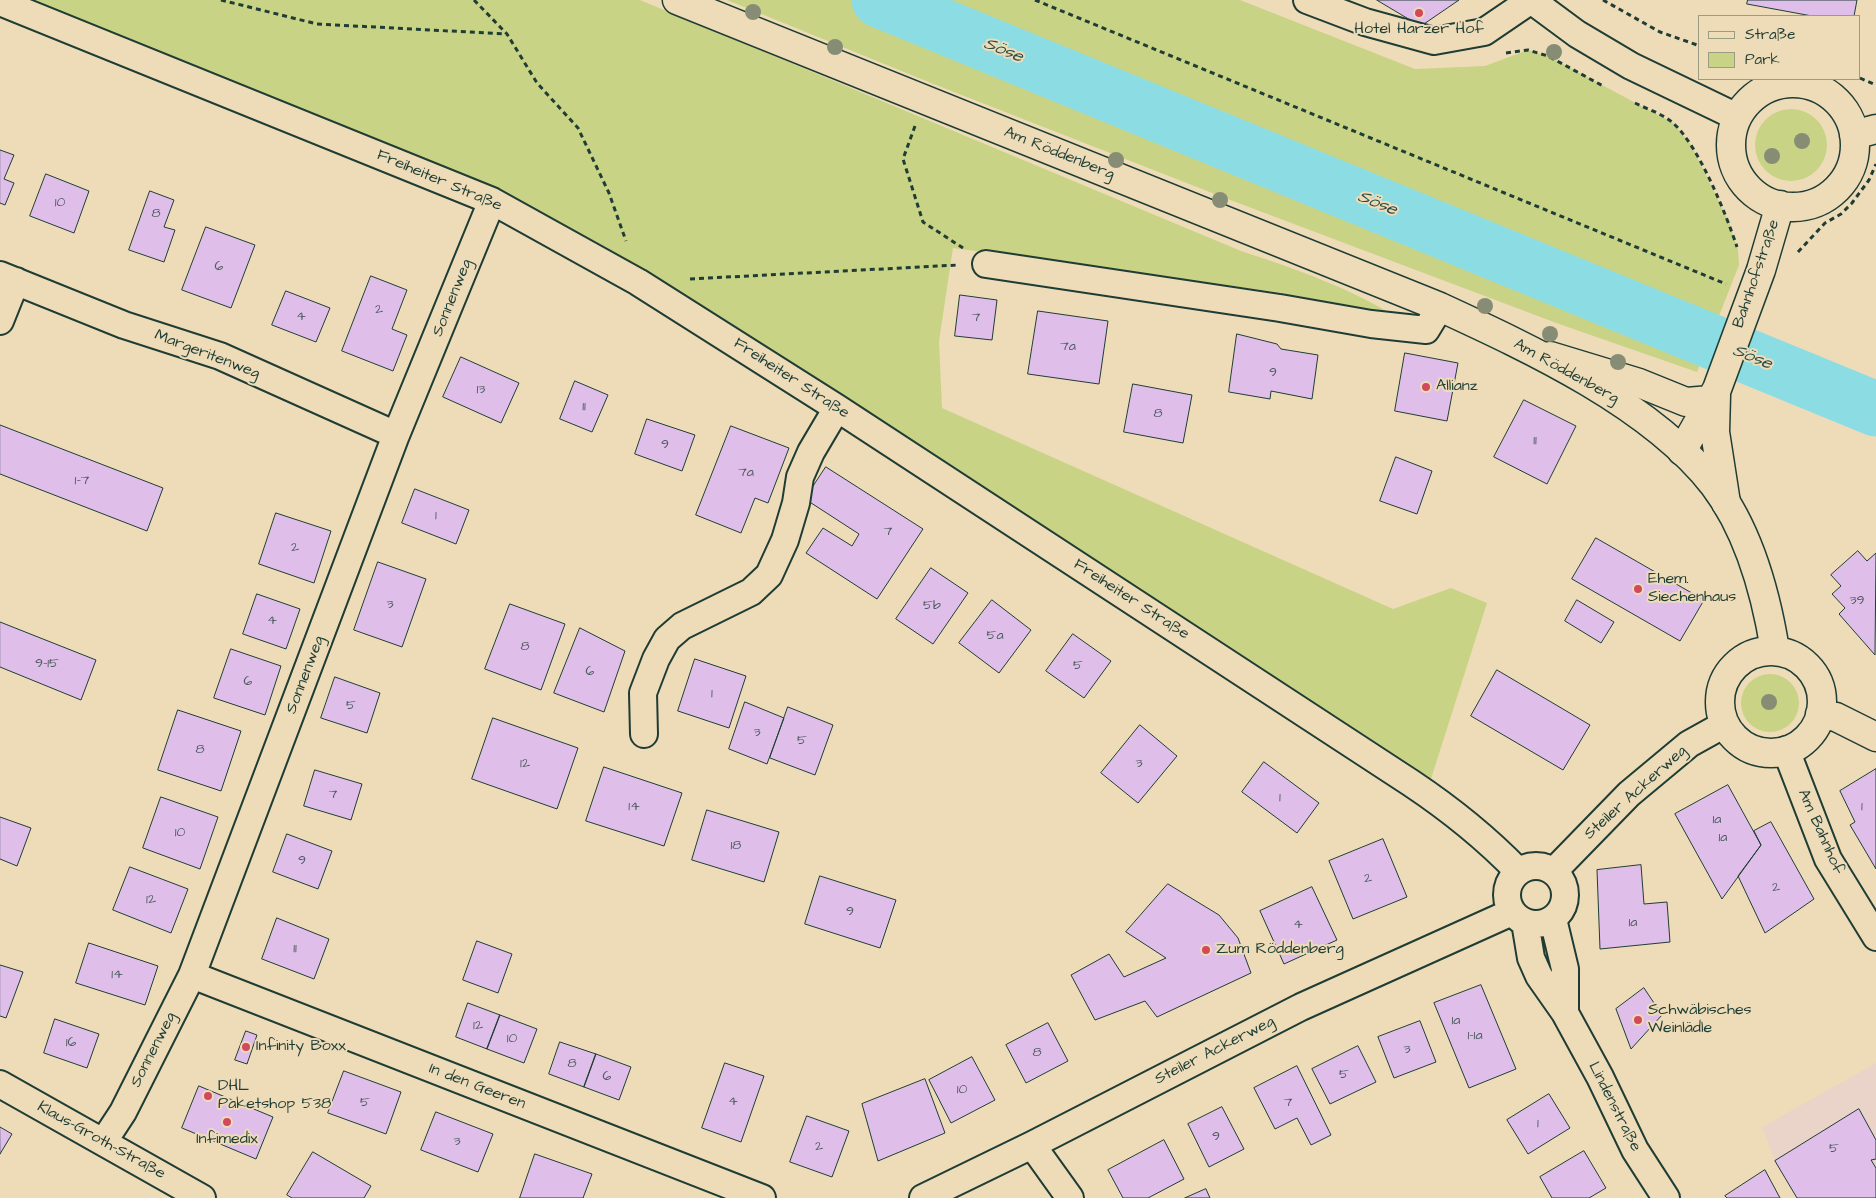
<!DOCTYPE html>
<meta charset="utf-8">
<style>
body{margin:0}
#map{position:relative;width:1876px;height:1198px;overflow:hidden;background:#eedcb9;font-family:"Architects Daughter",sans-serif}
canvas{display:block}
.legend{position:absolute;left:1698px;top:15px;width:162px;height:65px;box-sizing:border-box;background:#eedcb9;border:1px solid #9b9c84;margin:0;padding:6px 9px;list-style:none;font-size:15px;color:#1f3d34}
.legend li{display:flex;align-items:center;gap:10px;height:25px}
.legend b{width:25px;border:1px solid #9b9c84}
</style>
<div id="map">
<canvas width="1876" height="1198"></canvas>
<ul class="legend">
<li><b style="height:6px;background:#eedcb9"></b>Straße</li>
<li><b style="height:14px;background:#c8d386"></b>Park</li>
</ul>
</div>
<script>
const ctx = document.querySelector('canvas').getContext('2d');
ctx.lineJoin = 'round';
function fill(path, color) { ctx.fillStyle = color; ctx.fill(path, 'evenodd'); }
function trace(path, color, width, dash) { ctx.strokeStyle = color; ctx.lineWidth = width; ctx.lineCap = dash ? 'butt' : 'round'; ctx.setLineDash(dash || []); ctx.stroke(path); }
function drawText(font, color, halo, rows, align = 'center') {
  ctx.font = font + ' "Architects Daughter",sans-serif'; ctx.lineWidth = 4; ctx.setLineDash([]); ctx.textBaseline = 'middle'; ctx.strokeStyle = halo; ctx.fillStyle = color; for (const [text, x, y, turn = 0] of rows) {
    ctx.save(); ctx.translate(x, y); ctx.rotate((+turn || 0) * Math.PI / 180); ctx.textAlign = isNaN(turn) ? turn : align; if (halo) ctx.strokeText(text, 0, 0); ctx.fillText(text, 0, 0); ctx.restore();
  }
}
const built = new Path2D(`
 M1876,1063v135h-79l-22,-37 -13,-34z`);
const green = new Path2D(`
 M20,0h620l601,251c55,18 109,37 159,68l-69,-11 -48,-15 -330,-45 -14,93 3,67 451,201 58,-21 36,15 -57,179 -788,-509z
 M727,0h513l175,69 70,-3 43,-16 20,6 125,67 18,22 38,77 9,28 1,15 -42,107 -138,-48 -334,-126 -294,-115z
 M1755 145a36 36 0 1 1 72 0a36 36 0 1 1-72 0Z
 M1741 703a29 29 0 1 1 58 0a29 29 0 1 1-58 0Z`);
const river = new Path2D(`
 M879,0l997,409`);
const building = new Path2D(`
 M1377,0h82l-38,26z
 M1748,0h109l-3,16h-42l-65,-12z
 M0,150l14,5 -10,24 10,4 -9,22 -5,-2z
 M46,174l43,17 -15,42 -44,-17z
 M150,191l24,9 -10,27 11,3 -11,32 -35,-12z
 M206,227l49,18 -24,63 -49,-18z
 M371,276l36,14 -15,39 15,6 -14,36 -51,-20z
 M286,291l44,17 -14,34 -44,-17z
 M960,295l37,5 -5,40 -37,-4z
 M1038,311l70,10 -9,63 -71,-10z
 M1237,334l40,10 4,5 37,6 -6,44 -41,-8 -1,8 -41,-7z
 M1405,353l53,10 -11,58 -52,-10z
 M461,357l58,26 -18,40 -58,-26z
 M575,381l33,14 -16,37 -32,-13z
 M1133,384l59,11 -9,48 -59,-11z
 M1524,400l52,26 -29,58 -53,-27z
 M647,419l48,16 -13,36 -47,-17z
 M0,425l163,63 -16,43 -147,-57z
 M731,426l58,22 -21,55 -13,-5 -14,35 -45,-18z
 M1396,457l36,14 -15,43 -37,-13z
 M826,467l97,62 -46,70 -71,-46 17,-25 29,18 7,-12 -54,-35z
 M415,489l54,21 -13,34 -54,-21z
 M276,513l55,18 -17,52 -55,-19z
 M1596,538l108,62 -24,41 -108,-62z
 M1858,551l9,10 9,-8 -1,102 -36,-41 6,-6 -13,-14 9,-8 -10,-11z
 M378,562l48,17 -24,68 -48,-17z
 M931,568l37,25 -35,51 -37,-25z
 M257,594l43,15 -14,40 -43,-15z
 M992,600l39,30 -32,43 -40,-30z
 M1577,600l37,22 -13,21 -36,-22z
 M510,604l55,20 -24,66 -56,-21z
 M0,622l96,38 -15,40 -81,-33z
 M580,628l45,23 -21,61 -50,-19z
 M1073,634l38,27 -27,37 -38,-27z
 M231,649l50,17 -16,49 -51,-17z
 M695,659l51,17 -17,52 -51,-17z
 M1497,670l93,55 -27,45 -92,-54z
 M335,677l45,16 -13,40 -46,-15z
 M745,702l39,16 -17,46 -38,-15z
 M788,707l45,18 -18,50 -45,-17z
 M178,710l63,21 -20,60 -63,-21z
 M493,718l85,30 -21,61 -85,-30z
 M1140,725l37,31 -39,47 -37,-30z
 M1264,762l55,41 -22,30 -55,-41z
 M604,767l78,26 -18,53 -78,-25z
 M1876,769v100l-26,-44 5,-3 -15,-31z
 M315,770l47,14 -11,36 -47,-14z
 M1728,785l33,60 -39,54 -47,-85z
 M161,797l57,20 -18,52 -57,-21z
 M707,810l72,22 -15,50 -72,-22z
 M0,817l31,11 -14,38 -17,-7z
 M1771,822l43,77 -49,34 -27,-57 23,-31 -7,-14z
 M287,834l45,17 -14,38 -45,-17z
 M1383,839l24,58 -54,22 -24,-58z
 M1641,865l3,39 23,-2 3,40 -70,7 -3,-79z
 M130,867l58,22 -17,44 -58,-23z
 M820,876l76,24 -16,48 -75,-24z
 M1168,884l51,31 19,23 13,35 -94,44 -12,-16 -50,19 -24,-45 38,-21 15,23 42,-19 -40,-26z
 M1312,887l25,53 -53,24 -24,-53z
 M277,918l52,21 -15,40 -52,-20z
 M477,941l35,13 -14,39 -35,-13z
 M89,943l69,23 -13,39 -69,-22z
 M0,965l23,7 -17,46 -6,-2z
 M1481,985l35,84 -47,19 -35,-85z
 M1644,988l18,27 -31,34 -15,-40z
 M468,1003l32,12 -13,34 -31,-12z
 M500,1015l37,14 -13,34 -37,-14z
 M55,1019l44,15 -12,34 -43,-15z
 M1420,1021l16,41 -42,16 -16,-41z
 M1048,1023l20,38 -42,22 -20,-38z
 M246,1031l11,4 -10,29 -12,-4z
 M560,1042l36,12 -12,33 -35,-13z
 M1358,1046l18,36 -46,22 -18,-35z
 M596,1054l35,13 -12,33 -35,-13z
 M972,1057l23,43 -44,23 -22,-43z
 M725,1063l39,13 -23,66 -39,-14z
 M1297,1066l34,69 -20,10 -14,-27 -22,11 -21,-41z
 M344,1071l57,21 -15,42 -58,-21z
 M925,1079l20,54 -67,28 -16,-57z
 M199,1086l74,31 -17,42 -74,-31z
 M1549,1094l21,34 -42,26 -21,-34z
 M1222,1107l22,42 -35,18 -21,-43z
 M1859,1109l17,31v19l-5,1 5,8v30h-79l-22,-37z
 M436,1112l57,22 -15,38 -57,-22z
 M807,1116l42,15 -17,46 -42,-15z
 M0,1127l12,7 -12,20z
 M1164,1140l20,39 -36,19h-25l-15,-28z
 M1584,1151l22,37 -17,10h-37l-12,-21z
 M313,1152l58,34 -7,12h-72l-5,-3z
 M535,1154l57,20 -9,24h-63z
 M1765,1170l15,28h-53l-2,-2z
 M1206,1189l4,9h-25z`);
const path = new Path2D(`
 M221,0l96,24 190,10
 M474,0l33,34 30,49 41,45 31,65 17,48
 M1035,0l691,284
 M1603,0l57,32 40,14
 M1506,53l22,-3 20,6 55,30
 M1860,78l16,7
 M1635,103c12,6 28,11 38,20 26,23 53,91 64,124
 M915,126l-12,33 20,63 40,26
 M1798,252l27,-29 16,-9 11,-11 17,-23 7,-16
 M690,279l268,-14`);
const minor = new Path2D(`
 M1307,0l58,22 69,19 50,-9 47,-32
 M1531,0l46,34 54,32 106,51
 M0,2l492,199 146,81 199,126 574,375c39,26 74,54 107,88
 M986,264l294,44 91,16 55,6 14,-23
 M0,275l124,50 96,31 176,79
 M0,321l16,-40
 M644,734l-1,-41 13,-34 11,-20 15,-13 69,-34 18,-17 16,-35 11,-37 4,-26 11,-25 26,-44
 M1786,750l42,109 48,78
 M1507 895a29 29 0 1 1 58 0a29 29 0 1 1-58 0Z
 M1554,871l75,-77 60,-50 36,-20
 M1553,919l12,50v44
 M1525,922l6,36 8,18 26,37 35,64 35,73 31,48
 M192,975l570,223
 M0,1084l202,114
 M104,1141l19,-29 69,-137 204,-540 96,-234
 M1032,1145l38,53
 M923,1198l109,-53 269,-138 211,-95`);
const tertiary = new Path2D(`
 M1731 145a62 62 0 1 1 124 0a62 62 0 1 1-124 0Z
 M1854,135l22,-6
 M1550,356l89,27 47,19 25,-2
 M1716,395l-1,37 11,71
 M1682,451l35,-62 44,-119 19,-65`);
const secondary = new Path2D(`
 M677,0l763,307c91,42 212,98 274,178 35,46 52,109 61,165
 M1720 702a51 51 0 1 1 102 0a51 51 0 1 1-102 0Z
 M1820,714l16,3 40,20`);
const trees = [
 [753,12],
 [835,47],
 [1554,52],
 [1802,141],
 [1772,156],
 [1116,160],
 [1220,200],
 [1485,306],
 [1550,334],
 [1618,362],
 [1769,702]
];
const markers = [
 [1419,13,5,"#d1495b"],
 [1426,387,5,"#d1495b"],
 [1638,589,5,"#d1495b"],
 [1206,950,5,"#d1495b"],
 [1638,1020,5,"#d1495b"],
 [246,1047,5,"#d1495b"],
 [208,1096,5,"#d1495b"],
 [227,1122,5,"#d1495b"]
];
const numberNames = [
 ["10",60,203],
 ["8",156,214],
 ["6",219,267],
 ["2",379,310],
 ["4",301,317],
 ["7",976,318],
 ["7a",1068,347],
 ["9",1273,373],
 ["13",481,390],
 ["11",584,407],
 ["8",1158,414],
 ["11",1535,441],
 ["9",665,445],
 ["7a",746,473],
 ["1-7",82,481],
 ["1",436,516],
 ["7",888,532],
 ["2",295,548],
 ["39",1857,601],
 ["3",390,605],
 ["5b",932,606],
 ["4",272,621],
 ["5a",995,636],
 ["8",525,647],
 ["9-15",47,664],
 ["5",1078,666],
 ["6",590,672],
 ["6",248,682],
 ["1",712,694],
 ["5",351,706],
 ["3",757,733],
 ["5",802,741],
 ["8",200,750],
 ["12",525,764],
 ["3",1139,764],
 ["7",333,795],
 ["1",1280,798],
 ["14",634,807],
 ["1",1862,807],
 ["1a",1717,820],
 ["10",180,833],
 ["1a",1723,838],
 ["18",736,846],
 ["9",302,861],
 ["2",1368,879],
 ["2",1776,888],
 ["12",151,900],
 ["9",850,912],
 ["1a",1633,923],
 ["4",1298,925],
 ["11",295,949],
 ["14",117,975],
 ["1a",1456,1021],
 ["12",478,1026],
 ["1-1a",1475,1036],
 ["10",512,1039],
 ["16",71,1043],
 ["3",1407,1050],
 ["8",1037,1053],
 ["8",572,1064],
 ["5",1344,1075],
 ["6",607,1077],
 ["10",962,1090],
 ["4",733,1102],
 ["5",365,1103],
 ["7",1288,1103],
 ["1",1538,1124],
 ["9",1216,1137],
 ["3",457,1142],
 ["2",819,1147],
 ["5",1834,1149]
];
const poiNames = [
 ["Hotel Harzer Hof",1419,30,"center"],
 ["Allianz",1436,387],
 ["Ehem.",1648,580],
 ["Siechenhaus",1648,598],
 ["Zum Röddenberg",1216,950],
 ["Schwäbisches",1648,1011],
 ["Weinlädle",1648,1029],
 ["Infinity Boxx",256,1047],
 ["DHL",218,1087],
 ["Paketshop 538",218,1105],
 ["Infimedix",227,1140,"center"]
];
const streetNames = [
 ["Am Röddenberg",1059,154,22],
 ["Freiheiter Straße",439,181,23],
 ["Bahnhofstraße",1757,274,-71],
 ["Sonnenweg",453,298,-68],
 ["Margeritenweg",207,355,21],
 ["Am Röddenberg",1566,372,29],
 ["Freiheiter Straße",791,379,33],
 ["Freiheiter Straße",1131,600,33],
 ["Sonnenweg",306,675,-69],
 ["Steiler Ackerweg",1636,793,-42],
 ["Am Bahnhof",1820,832,66],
 ["Sonnenweg",154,1050,-63],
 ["Steiler Ackerweg",1215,1051,-27],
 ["In den Geeren",477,1087,21],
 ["Lindenstraße",1614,1107,63],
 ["Klaus-Groth-Straße",101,1141,29]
];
const waterNames = [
 ["Söse",1003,51,22],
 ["Söse",1377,204,22],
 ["Söse",1752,358,22]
];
fill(built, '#ead3c8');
fill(green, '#c8d386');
trace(river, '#8cdde3', 55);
fill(building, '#dfbeea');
trace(building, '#1f3d34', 1);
trace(minor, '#1f3d34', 30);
trace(tertiary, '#1f3d34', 31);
trace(secondary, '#1f3d34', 31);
trace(path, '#1f3d34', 3, [5, 4]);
trace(minor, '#eedcb9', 26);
trace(tertiary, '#eedcb9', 28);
trace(secondary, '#eedcb9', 28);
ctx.fillStyle = '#868d74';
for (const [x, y] of trees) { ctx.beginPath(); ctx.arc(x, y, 8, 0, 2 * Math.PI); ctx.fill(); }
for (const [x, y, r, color] of markers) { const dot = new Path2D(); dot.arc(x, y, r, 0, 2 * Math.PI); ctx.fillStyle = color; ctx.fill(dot); trace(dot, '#eedcb9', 2); }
drawText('14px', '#4f5d62', null, numberNames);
drawText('16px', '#1f3d34', '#eedcb9', poiNames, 'left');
drawText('16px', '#1f3d34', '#eedcb9', streetNames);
drawText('italic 18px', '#2a4d46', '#eedcb9', waterNames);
</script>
